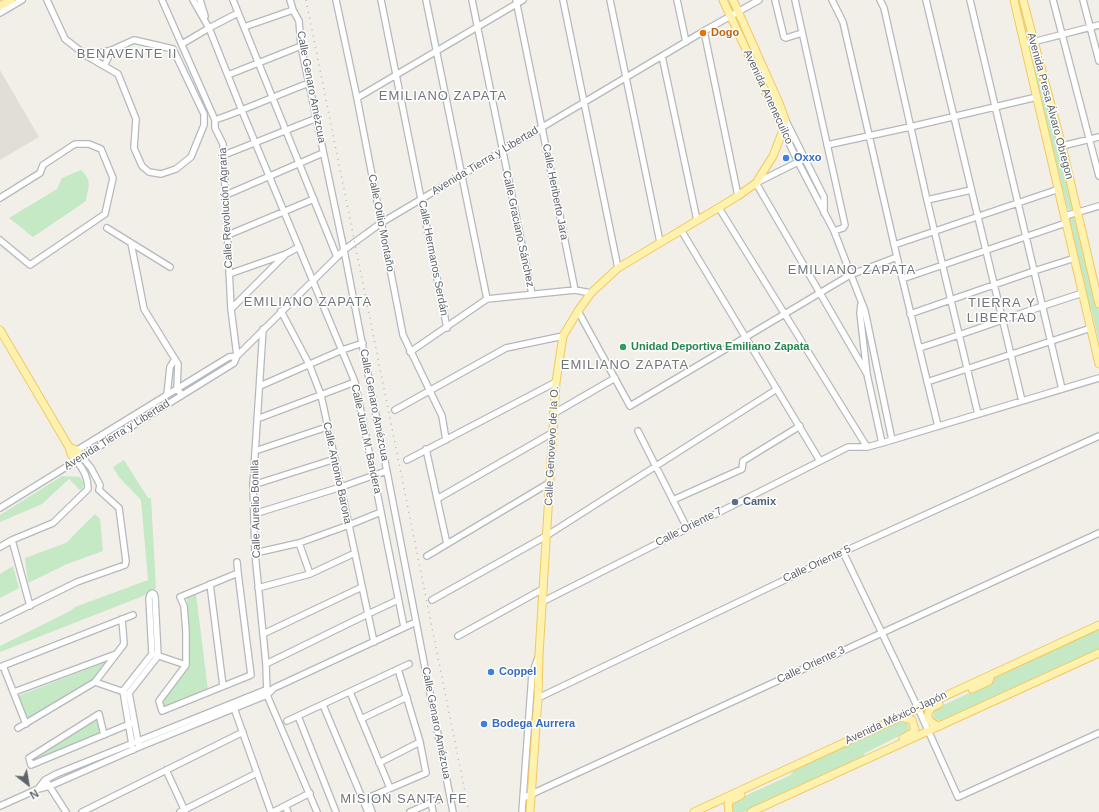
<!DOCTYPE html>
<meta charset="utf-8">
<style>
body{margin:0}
#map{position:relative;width:1099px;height:812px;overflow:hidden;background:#f1efe8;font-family:Helvetica,sans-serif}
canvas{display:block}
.north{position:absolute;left:8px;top:764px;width:40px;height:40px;-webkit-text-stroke:3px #fff;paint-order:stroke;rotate:149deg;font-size:11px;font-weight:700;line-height:16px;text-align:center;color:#5f6368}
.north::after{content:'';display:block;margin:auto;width:14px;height:18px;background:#5f6368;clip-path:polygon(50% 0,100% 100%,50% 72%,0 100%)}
</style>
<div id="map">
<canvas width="1099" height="812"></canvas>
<div class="north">N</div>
</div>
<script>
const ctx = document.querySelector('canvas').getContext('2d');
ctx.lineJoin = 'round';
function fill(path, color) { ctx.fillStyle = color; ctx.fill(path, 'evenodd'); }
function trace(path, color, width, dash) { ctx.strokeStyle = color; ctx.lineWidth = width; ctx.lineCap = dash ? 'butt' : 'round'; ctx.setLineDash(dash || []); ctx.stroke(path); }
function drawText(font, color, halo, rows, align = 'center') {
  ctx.font = font + ' Helvetica,sans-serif'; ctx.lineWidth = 3; ctx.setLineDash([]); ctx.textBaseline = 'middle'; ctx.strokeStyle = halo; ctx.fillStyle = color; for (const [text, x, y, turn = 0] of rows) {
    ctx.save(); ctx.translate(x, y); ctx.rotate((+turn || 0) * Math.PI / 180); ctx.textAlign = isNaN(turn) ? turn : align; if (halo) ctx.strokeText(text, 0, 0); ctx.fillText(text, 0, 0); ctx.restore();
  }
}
const education = new Path2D(`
 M0,70l39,67 -39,23z`);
const green = new Path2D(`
 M1017,0h3l54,206 -3,4 -3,-1 -1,-3 -8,-33 -3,-7z
 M81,170c12,11 7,17 5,31l-53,36 -24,-19 48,-29 5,-11z
 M1073,217l1,1 22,74 3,19v31l-7,-30 -4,-8 -20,-86z
 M124,460l24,38h3l5,90 -13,8 -143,56v-6l70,-35 5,-4 73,-27 -7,-80 -22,-23 -6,-10z
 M62,476l18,1 3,5v6l-3,2 -11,-11 -27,25 -42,18v-7z
 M95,514l5,5 3,32 -36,13 -39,19 -3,-25 41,-15z
 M13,566l6,22 -19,10v-24z
 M196,594l12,96 -44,17 -1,-7 27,-34 -3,-68z
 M1099,629v20l-158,72 -7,-2 -1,-6 4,-5 56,-26 1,-4z
 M108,661l-14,19 -67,40 -9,-24z
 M97,718l3,16 -68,29 -1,-4z
 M899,721l7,1 2,2 1,7 -44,22 -3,5 -118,54h-10l-2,-3v-4l4,-5 55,-25 2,-4z`);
const minor = new Path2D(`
 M47,0l18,39 22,17 31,18 18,45 -2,29 8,18 7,6 12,2 15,-5 15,-12 13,-32v-11l-31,-65 -39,-9 -22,10 -25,6
 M162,0l53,120v8l8,16 8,165 6,47
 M193,0l16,28 33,83 113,271 49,245
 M200,0l5,16
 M233,0l104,257
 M290,0l3,10 6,11 2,25 43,204 109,562
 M336,0l21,98 46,237 39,81 4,24
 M381,0l66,328
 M426,0l61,299
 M472,0l60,294
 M516,0l59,290
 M563,0l55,268
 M610,0l50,242
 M677,0l9,42
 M775,0l9,37 2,1 16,-5
 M795,0l50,225 -2,3 -9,3
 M832,0l11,22 54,235 41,169
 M880,0l4,8 43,192 51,214
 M926,0l96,401
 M970,0l92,389
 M1053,0l46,176
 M1083,0l16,61
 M0,13l22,-13
 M244,27l49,-17
 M704,31l34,165
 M182,44l27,-16 29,-15
 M1025,44l74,-19
 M662,56l35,164
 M104,66l8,-16
 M228,75l73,-29
 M357,98l166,-98
 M785,119l39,78v16
 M215,120c32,-11 62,-25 94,-37
 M783,130l15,32 36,69 31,80 27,129
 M827,145l83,-18 127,-30
 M1062,146l37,-9
 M224,155l93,-37
 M804,159l-48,24 111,191
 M226,195l97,-42
 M0,198l40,-25 3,-8 32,-21h14l12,5 12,29 -8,36 -75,51 -30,-25
 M927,200l44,-10
 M719,208l148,239
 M1065,216l34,-10
 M107,228l63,39
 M681,230l139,231
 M228,235l86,-36
 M131,243l13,66 34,55 -1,25 5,6
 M894,245l165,-56
 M229,274l57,-20 13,-7
 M902,279l164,-56
 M861,304l-1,9 7,61 15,69
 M231,309l55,-55
 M281,311l28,53 12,31 53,247
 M578,311l52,95 220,-131 47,-18
 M910,314l124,-43 41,-13
 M263,329l-10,156 2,68 11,111 1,31 50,117
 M919,348c55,-17 109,-38 164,-55
 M410,352l77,-53 88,-9 16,3
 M927,382l164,-54
 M260,386l82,-36 21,-7
 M167,395l3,-28 5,-8
 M395,410l111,-62 57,-12
 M553,414l62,-36
 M257,419l98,-37
 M638,431l49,97
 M426,449l21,95
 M255,451l72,-24
 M74,452l155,-95 8,-1
 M82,457l9,11 9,17 -1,5
 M407,460l149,-78
 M253,485l82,-26
 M437,499l115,-66
 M673,500l69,-31 1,-8 57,-35
 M0,508l234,-145 3,-7 107,-106 37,-27 323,-192 55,-31
 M254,514l87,-27 45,-16
 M12,540l18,66
 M299,543l11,31
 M0,547l12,-7 41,-17 35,-34c0,-11 -5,-21 -12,-28
 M843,552l75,156 40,89 141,-64
 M255,553l44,-10 50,-18 32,-13
 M427,556l122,-73
 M237,562l1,11 13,102 -89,36 -3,-10 27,-36v-33l-2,-26 -4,-9 58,-24
 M210,584l13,102
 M258,588l52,-14 45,-21
 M432,600l114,-64 231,-147
 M542,602l306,-155h19l15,-4 217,-65
 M0,620l77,-38 48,-17 1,-4 -7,-53 -20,-18
 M263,634l99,-47
 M458,636l85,-47
 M156,655l30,10
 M266,664l102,-50 30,-14
 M3,666l23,58
 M0,667l133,-52
 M95,682l29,10
 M14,692l102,-38
 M350,692l40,96
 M538,698l305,-146 256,-116
 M323,705l45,107
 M234,708l37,104
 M298,716l38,96
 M361,719l46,-22
 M287,721l122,-57
 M18,728l77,-46 29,-38 -2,-25
 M104,735l-5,-21 -70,44 2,7 101,-42
 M133,750l-10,-59 29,-37 -3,-56 1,-3 2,-2 2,1 1,3 3,59 -29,37 10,54
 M379,763l41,-21
 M166,770l19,41
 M48,784l18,28
 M38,789l7,-9 11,-6 212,-85
 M523,798l576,-265
 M367,799l5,13
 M363,800l63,-27 -6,-31 -22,-73
 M431,802l2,10
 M0,806l38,-17 12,-3 89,-39 128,-52 7,-7 142,-66
 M285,806l3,6
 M82,812l161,-80
 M180,812l77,-39
 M273,812l37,-19
 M410,812l29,-13
 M522,812l10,-138 6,-16`);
const major = new Path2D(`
 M723,0l60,129
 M1014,0l85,364
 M1023,0l39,146 37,158
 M0,6l11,-6
 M0,330l69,117 2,7 5,7
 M69,447l7,3 6,7
 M972,689l17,-8 2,-6
 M939,704c-15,6 -15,18 1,22
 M900,717l12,3 3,10 -4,4 -8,4
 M530,812l8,-114 1,-44 17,-272 7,-46 15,-25 13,-18 27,-25 120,-72 18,-13 17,-27 10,-26 2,-11 -6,-16 -46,-103
 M694,812l405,-187
 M729,812l-1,-8 3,-4 10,-5
 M751,812l348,-159`);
const rail = new Path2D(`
 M306,0l163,812`);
const markers = [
 [703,33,4,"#e8710a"],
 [786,158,4,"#3f7fe0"],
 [623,347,4,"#2e9e5b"],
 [735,502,4,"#5c6f8a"],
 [491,672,4,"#3f7fe0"],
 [484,724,4,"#3f7fe0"]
];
const foodNames = [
 ["Dogo",711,33]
];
const streetNames = [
 ["Calle Genaro Amézcua",311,87,79],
 ["Avenida Anenecuilco",768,97,65],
 ["Avenida Presa Álvaro Obregon",1050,106,75],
 ["Avenida Tierra y Libertad",485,161,-31],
 ["Calle Heriberto Jara",555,192,79],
 ["Calle Revolución Agraria",226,208,-93],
 ["Calle Otilio Montaño",381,223,79],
 ["Calle Graciano Sánchez",518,229,78],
 ["Calle Hermanos Serdán",433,258,79],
 ["Calle Genaro Amézcua",374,405,79],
 ["Avenida Tierra y Libertad",117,435,-32],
 ["Calle Juan M. Bandera",366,439,78],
 ["Calle Genovevo de la O.",552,446,-87],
 ["Calle Antonio Barona",337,473,78],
 ["Calle Aurelio Bonilla",256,509,-91],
 ["Calle Oriente 7",689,527,-27],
 ["Calle Oriente 5",817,564,-25],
 ["Calle Oriente 3",811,665,-25],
 ["Avenida México-Japón",896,718,-25],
 ["Calle Genaro Amézcua",436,723,79]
];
const shopNames = [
 ["Oxxo",794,158],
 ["Coppel",499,672],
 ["Bodega Aurrera",492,724]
];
const leisureNames = [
 ["Unidad Deportiva Emiliano Zapata",631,347]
];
const serviceNames = [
 ["Camix",743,502]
];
const quarterNames = [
 ["BENAVENTE II",127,54],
 ["EMILIANO ZAPATA",443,96],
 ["EMILIANO ZAPATA",852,270],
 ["EMILIANO ZAPATA",308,302],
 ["TIERRA Y",1002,303],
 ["LIBERTAD",1002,318],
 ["EMILIANO ZAPATA",625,365],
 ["MISION SANTA FE",404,799]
];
fill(education, '#e1ded6');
fill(green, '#c5e8c5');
trace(minor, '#b5b8bc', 8);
trace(major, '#f2c960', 9);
trace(minor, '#fff', 5.5);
trace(major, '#fff2af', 7);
trace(rail, '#b6b7b8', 1.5, [1, 5]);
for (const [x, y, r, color] of markers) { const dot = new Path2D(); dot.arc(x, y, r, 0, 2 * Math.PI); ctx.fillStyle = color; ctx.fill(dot); trace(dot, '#fff', 1.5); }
drawText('bold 11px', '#c56008', '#fff', foodNames, 'left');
drawText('11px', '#5f6368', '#fff', streetNames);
drawText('bold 11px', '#366cbe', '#fff', shopNames, 'left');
drawText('bold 11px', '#27864d', '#fff', leisureNames, 'left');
drawText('bold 11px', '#4e5e75', '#fff', serviceNames, 'left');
ctx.letterSpacing = '1px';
drawText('13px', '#70757a', '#fff', quarterNames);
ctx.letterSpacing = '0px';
</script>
